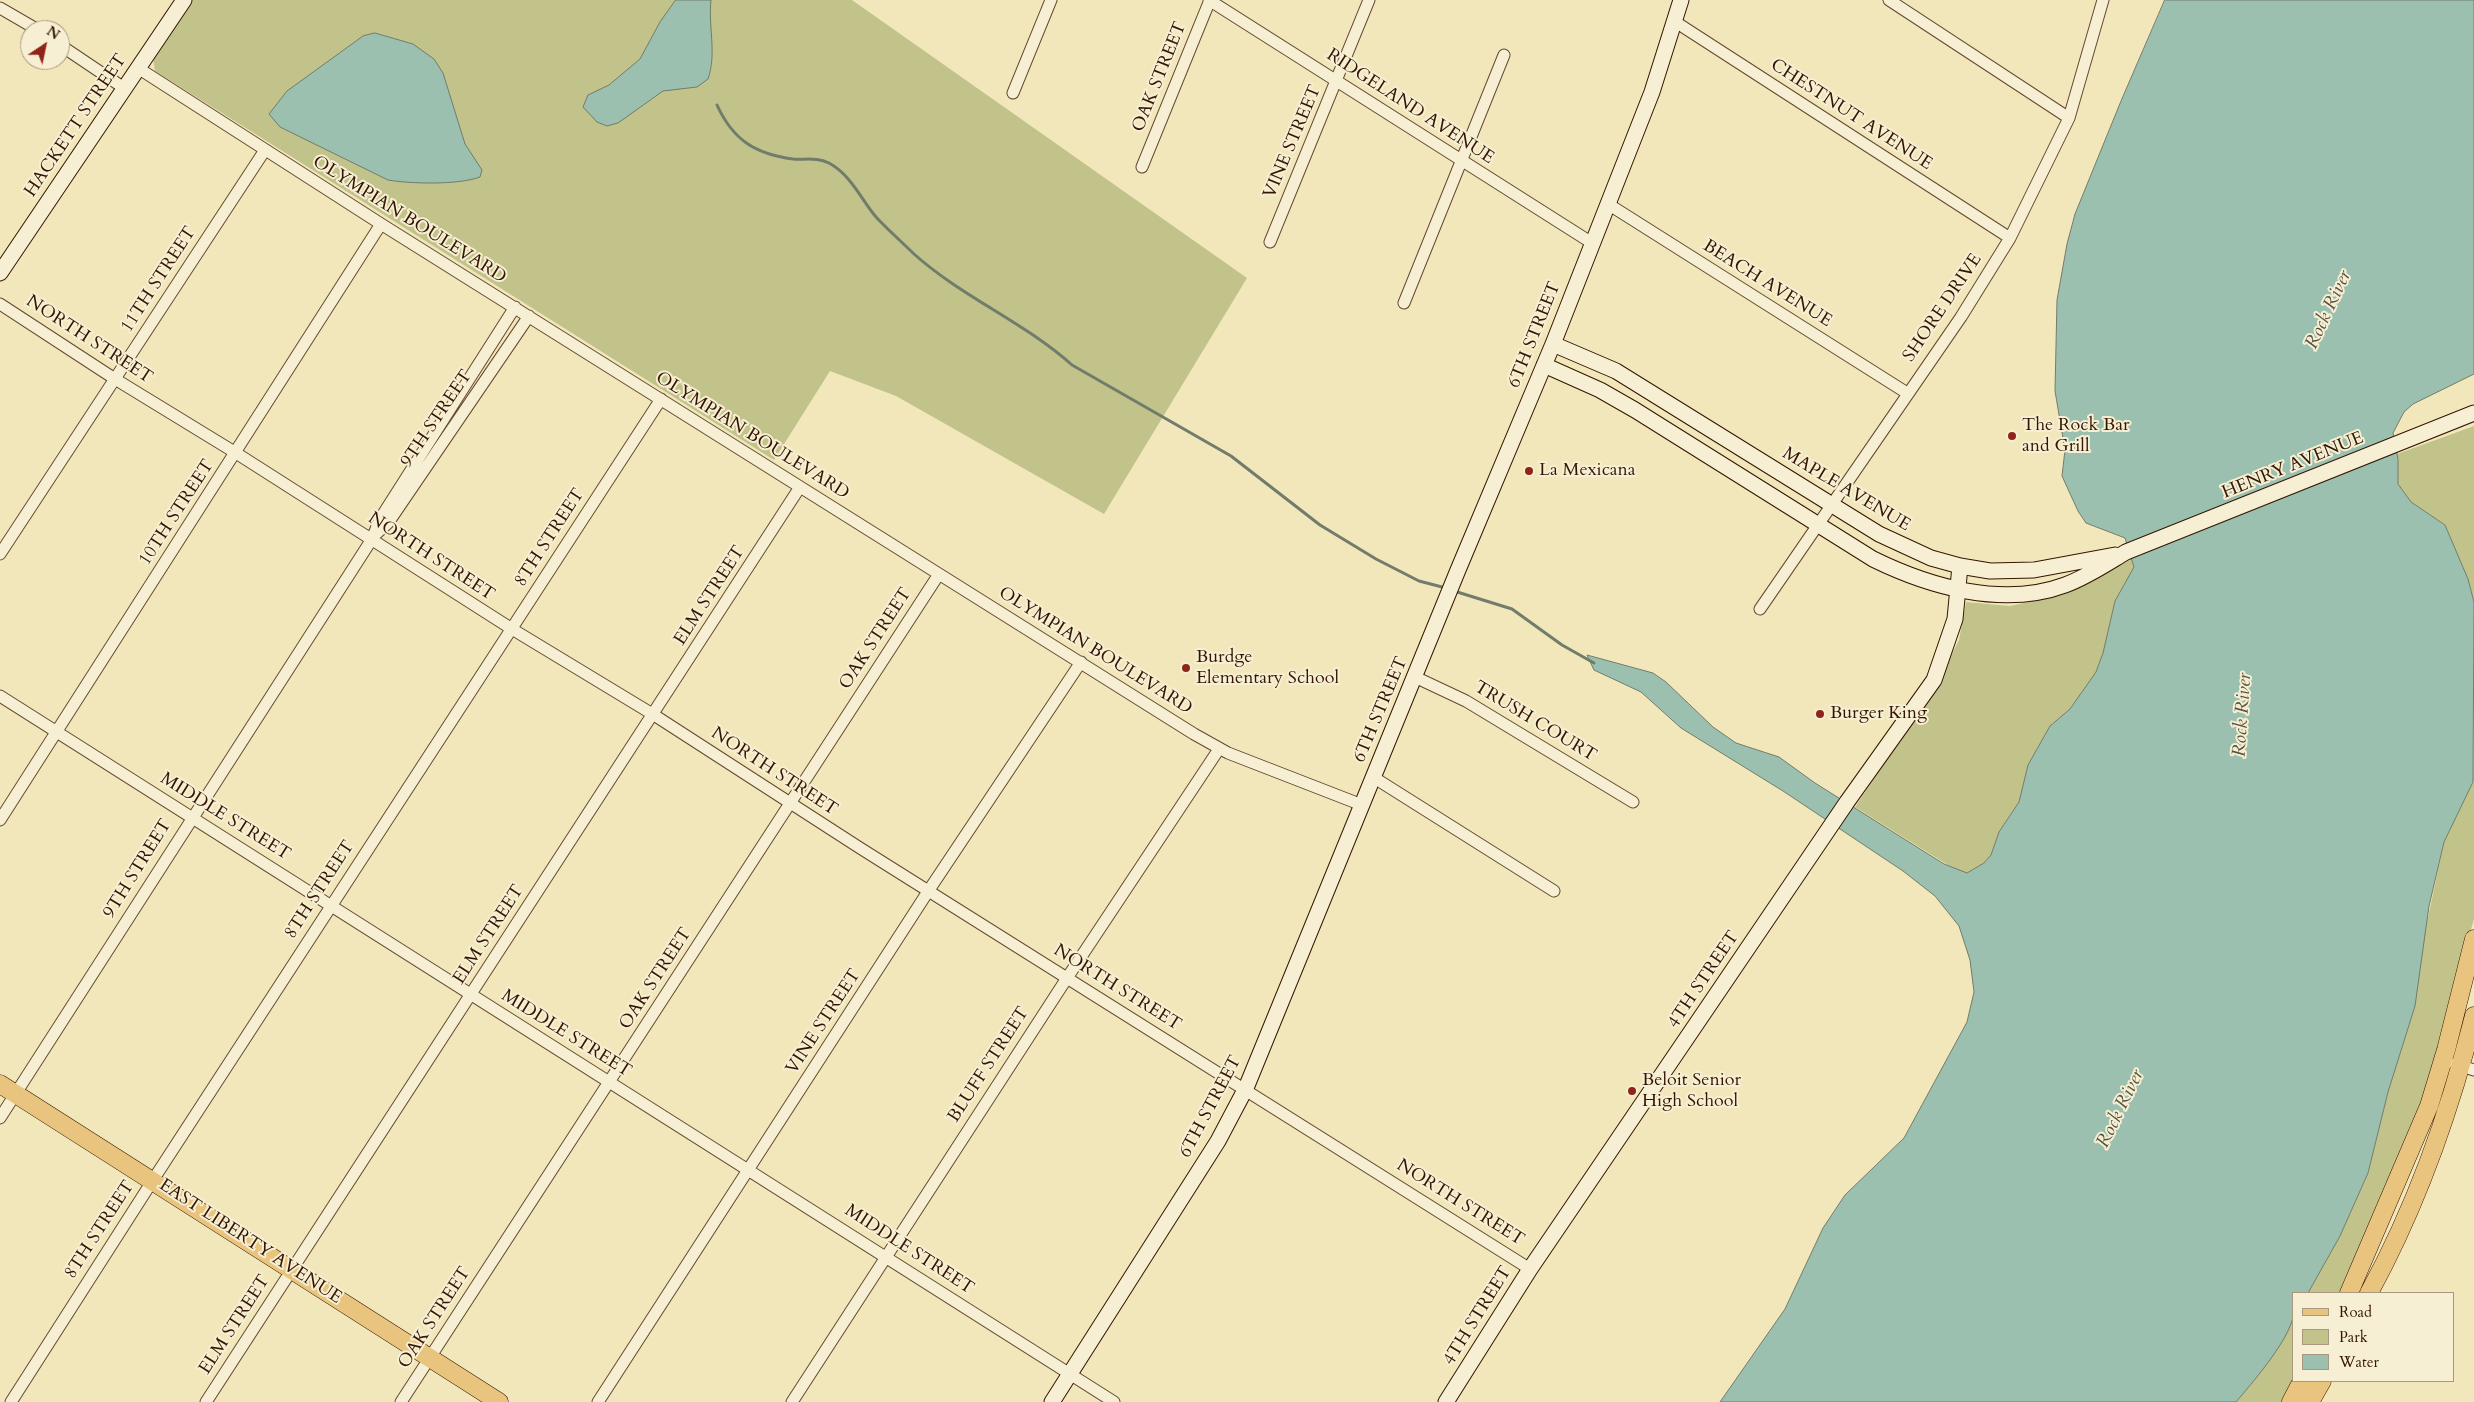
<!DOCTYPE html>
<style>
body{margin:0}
#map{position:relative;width:2474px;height:1402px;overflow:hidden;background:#f2e7bb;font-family:Cardo,serif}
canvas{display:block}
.legend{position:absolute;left:2292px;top:1292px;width:162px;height:90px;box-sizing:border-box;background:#f7efd3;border:1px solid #a9987f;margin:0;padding:6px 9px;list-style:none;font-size:15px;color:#331501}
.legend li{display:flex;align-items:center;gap:10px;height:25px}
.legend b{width:25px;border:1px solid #a9987f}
.north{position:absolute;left:20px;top:20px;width:50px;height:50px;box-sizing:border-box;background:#f7efd3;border:1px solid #a9987f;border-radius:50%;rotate:34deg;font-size:14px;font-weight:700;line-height:20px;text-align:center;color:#331501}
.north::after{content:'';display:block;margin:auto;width:18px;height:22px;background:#8f2418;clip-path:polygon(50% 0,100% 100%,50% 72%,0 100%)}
</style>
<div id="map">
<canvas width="2474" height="1402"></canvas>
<ul class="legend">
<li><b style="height:6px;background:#e9c47e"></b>Road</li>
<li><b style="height:14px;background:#c2c38b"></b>Park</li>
<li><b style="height:14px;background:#9bc0b0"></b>Water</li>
</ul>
<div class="north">N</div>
</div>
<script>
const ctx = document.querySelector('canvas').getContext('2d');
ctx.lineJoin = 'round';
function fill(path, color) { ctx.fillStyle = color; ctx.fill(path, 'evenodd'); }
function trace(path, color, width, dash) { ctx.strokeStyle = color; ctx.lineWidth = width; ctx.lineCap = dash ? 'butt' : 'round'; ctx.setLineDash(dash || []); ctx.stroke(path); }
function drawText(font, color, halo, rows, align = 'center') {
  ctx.font = font + ' Cardo,serif'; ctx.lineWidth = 4; ctx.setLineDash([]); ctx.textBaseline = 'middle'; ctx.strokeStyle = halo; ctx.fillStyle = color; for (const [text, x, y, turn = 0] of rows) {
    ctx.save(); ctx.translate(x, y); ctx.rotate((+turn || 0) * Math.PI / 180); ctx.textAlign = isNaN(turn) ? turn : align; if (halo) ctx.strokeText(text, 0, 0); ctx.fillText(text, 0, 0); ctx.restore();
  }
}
const green = new Path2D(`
 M192,0h660l395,278 -143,236 -208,-118 -66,-25 -56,89 -619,-389 -2,-12z
 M2474,426v176l-6,-23 -23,-54 -34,-23 -13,-18 -1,-30z
 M2133,558l1,9 -19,34 -12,52 -7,19 -26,37 -20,17 -22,39 -9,37 -20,30 -8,23 -7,8 -17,10 -8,-1 -104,-65 76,-113 28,-54 7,-38 44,4 46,-10z
 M2474,735v184l-51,180 -82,194h-33l32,-57 28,-63 20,-81 27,-86 5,-51 24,-113 29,-60z
 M2293,1320l1,61 -12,21h-46l19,-23z`);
const water = new Path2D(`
 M676,0h35c-3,27 6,53 -3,79l-11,8 -34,4 -45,32 -11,3 -10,-4 -14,-15 5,-12 21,-10 31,-26 20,-37z
 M2165,0h309v374l-61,30 -9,8 -11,21 5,26v25l13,18 34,23 23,54 6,23 -1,180 -29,60 -15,64 -14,100 -27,86 -20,81 -28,63 -32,57h-15c0,8 2,20 -1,28 -8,25 -39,61 -56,81h-516l65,-93 38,-81 22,-33 59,-57 63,-116 7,-30 -4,-32 -11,-34 -24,-30 -32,-25 -120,-80 -102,-63 -40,-36 -47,-22 -7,-15 66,18 13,9 47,45 23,16 43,14 36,26 129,81 23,9 17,-10 7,-8 8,-23 20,-30 9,-37 22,-39 20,-17 26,-37 7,-19 12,-52 19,-34 -9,-29 -39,-15 -8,-12 -16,-35 3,-26 -10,-59 2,-91 10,-56 8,-30 46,-113z
 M375,33l38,11 21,15 9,14 22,71 17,26 -2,7c-21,8 -69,7 -92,3l-108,-53 -11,-13 18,-23 76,-55z`);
const stream = new Path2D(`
 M717,105c16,35 38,49 76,54 13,1 24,-2 36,4 22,12 32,36 47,54 12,13 26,25 38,37 48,43 110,68 158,111l159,91 89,69 56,34 43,22 27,7
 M1454,591l58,18 50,36 32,18`);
const street = new Path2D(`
 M1209,0l383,243
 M1889,0l180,118
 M0,8l38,22
 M1674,21l336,217
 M60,45l64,43
 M138,68l243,156 813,510 34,19 134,52
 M1013,93l38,-93
 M1142,167l68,-167
 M1608,204l299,189
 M1270,242l99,-242
 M1404,303l100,-248
 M0,304l115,75 121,74 276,176 142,86 206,133 670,421
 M376,534l12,-11 141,-207
 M0,554l265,-404
 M1760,609l201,-292 49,-79 59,-120 34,-118
 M1415,677l51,24 167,101
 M0,696l1114,706
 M1373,777l181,114
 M0,820l381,-596
 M2455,1064l19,6
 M0,1118l372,-579 8,-20 135,-212
 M11,1402l142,-222 508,-781
 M206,1402l594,-915
 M401,1402l538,-828
 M598,1402l331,-512 152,-228
 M792,1402l275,-424 152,-229`);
const secondary = new Path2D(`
 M0,273l184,-273
 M1553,344l63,27 263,163 52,24 29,8 30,5 44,-1 81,-15
 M1544,365l56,25 35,20 238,149c57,28 130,49 192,26 22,-8 41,-21 61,-33l348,-139
 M1052,1402l166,-261 28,-53 212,-518 95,-226 99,-252 29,-92
 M1446,1402l84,-133 317,-467 87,-122 21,-61 5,-53`);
const primary = new Path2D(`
 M0,1084l499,318
 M2349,1293l80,-187 17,-56 28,-111
 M2369,1293c47,-86 81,-182 105,-277
 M2291,1402l11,-21
 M2310,1402l12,-21`);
const markers = [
 [2012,436,5,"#8f2418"],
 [1529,471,5,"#8f2418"],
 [1186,668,5,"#8f2418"],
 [1820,714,5,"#8f2418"],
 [1632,1091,5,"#8f2418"]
];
const streetNames = [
 ["OAK STREET",1160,77,-68],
 ["RIDGELAND AVENUE",1410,107,33],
 ["CHESTNUT AVENUE",1851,115,33],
 ["HACKETT STREET",76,126,-56],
 ["VINE STREET",1293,142,-67],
 ["OLYMPIAN BOULEVARD",409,220,32],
 ["11TH STREET",159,280,-57],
 ["BEACH AVENUE",1767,284,32],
 ["SHORE DRIVE",1943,308,-56],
 ["6TH STREET",1535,335,-68],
 ["NORTH STREET",89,340,33],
 ["9TH STREET",437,419,-56],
 ["OLYMPIAN BOULEVARD",752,436,32],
 ["HENRY AVENUE",2293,466,-22],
 ["MAPLE AVENUE",1846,490,31],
 ["10TH STREET",177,513,-57],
 ["8TH STREET",550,538,-57],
 ["NORTH STREET",431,557,33],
 ["ELM STREET",710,596,-57],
 ["OAK STREET",876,639,-57],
 ["OLYMPIAN BOULEVARD",1095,651,32],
 ["6TH STREET",1381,710,-67],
 ["TRUSH COURT",1535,722,31],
 ["NORTH STREET",774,772,33],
 ["MIDDLE STREET",225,817,32],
 ["9TH STREET",138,869,-58],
 ["8TH STREET",320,890,-57],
 ["ELM STREET",489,935,-57],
 ["OAK STREET",656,979,-57],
 ["4TH STREET",1704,980,-56],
 ["NORTH STREET",1117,988,32],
 ["VINE STREET",824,1022,-57],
 ["MIDDLE STREET",566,1034,32],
 ["BLUFF STREET",989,1065,-57],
 ["6TH STREET",1211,1107,-62],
 ["NORTH STREET",1460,1203,32],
 ["8TH STREET",100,1230,-57],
 ["EAST LIBERTY AVENUE",250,1242,33],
 ["MIDDLE STREET",909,1250,33],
 ["4TH STREET",1478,1316,-58],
 ["OAK STREET",435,1318,-57],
 ["ELM STREET",235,1325,-57]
];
const poiNames = [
 ["The Rock Bar",2022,426],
 ["and Grill",2022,447],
 ["La Mexicana",1539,471],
 ["Burdge",1196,658],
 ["Elementary School",1196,679],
 ["Burger King",1830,714],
 ["Beloit Senior",1642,1081],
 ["High School",1642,1102]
];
const waterNames = [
 ["Rock River",2329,310,-65],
 ["Rock River",2243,715,-86],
 ["Rock River",2121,1109,-64]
];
fill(green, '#c2c38b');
fill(water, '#9bc0b0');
trace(water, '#717c6a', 1);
trace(stream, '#717c6a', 3);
trace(street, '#634a30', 13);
trace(secondary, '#331501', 17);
trace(primary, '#331501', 19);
trace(street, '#f7efd3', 11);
trace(secondary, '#f7efd3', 15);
trace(primary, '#e9c47e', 18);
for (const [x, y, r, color] of markers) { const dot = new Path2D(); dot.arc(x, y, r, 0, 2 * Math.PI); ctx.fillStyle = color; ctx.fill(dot); trace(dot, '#f7efd3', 2); }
drawText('18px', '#331501', '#f7efd3', streetNames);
drawText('18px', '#331501', '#f7efd3', poiNames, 'left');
drawText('italic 19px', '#57513e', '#f7efd3', waterNames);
</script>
